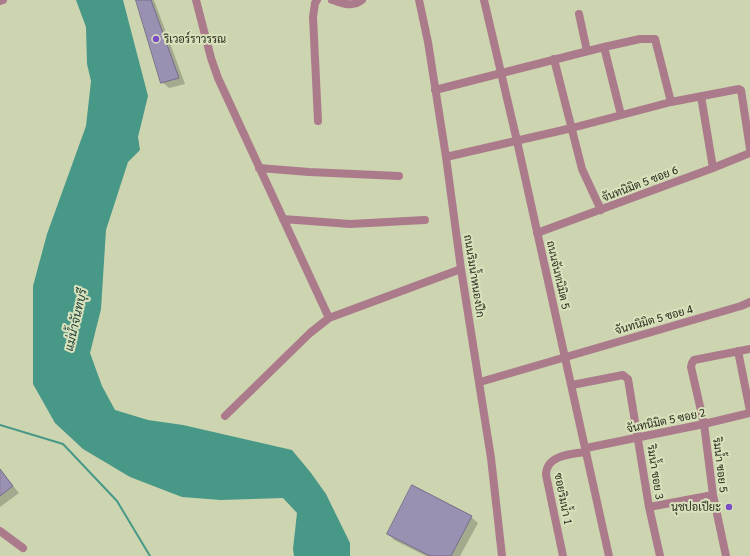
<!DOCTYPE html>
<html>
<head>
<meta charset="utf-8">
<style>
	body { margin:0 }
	canvas { display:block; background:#ccd4b0 }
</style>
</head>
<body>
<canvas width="750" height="556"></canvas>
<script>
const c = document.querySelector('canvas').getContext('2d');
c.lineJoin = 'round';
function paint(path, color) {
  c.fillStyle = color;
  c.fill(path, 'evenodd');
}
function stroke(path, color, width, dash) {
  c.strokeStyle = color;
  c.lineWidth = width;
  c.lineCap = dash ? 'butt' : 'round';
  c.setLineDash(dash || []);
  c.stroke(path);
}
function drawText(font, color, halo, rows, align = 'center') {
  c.font = font + ' Georgia,Sarabun,serif';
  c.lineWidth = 4;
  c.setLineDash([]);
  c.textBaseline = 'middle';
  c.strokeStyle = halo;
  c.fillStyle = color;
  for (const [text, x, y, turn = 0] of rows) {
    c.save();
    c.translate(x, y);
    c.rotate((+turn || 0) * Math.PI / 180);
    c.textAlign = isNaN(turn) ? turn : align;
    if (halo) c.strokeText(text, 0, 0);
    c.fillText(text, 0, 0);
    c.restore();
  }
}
const water = new Path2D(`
	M76,0h47l25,96 -10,41 2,13 -12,12 -22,68 -5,79 -11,44 12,33 13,24 33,10 35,5 109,25 19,23 15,21 24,49v13h-56l-1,-7 4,-36 -14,-15 -62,2 -39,-3 -52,-20 -47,-28 -28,-26 -22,-39v-98l14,-52 39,-108 5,-45 -4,-17 -1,-37z`);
const shadow = new Path2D(`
	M137,0h17l31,84 -16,4 -7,-6z
	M0,470l19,23 -19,14z
	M471,517l7,6 -18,33h-34l-32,-16 -6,-7z`);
const stream = new Path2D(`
	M0,425l63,19 54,57 33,55`);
const building = new Path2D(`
	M136,0h15l28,78 -18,5z
	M0,469l13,17 -13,10z
	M412,485l60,31 -21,40h-21l-43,-22z`);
const minor = new Path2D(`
	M196,0l15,58 7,20 111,240
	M317,0l-2,3 -2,14 5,104
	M332,0c11,3 20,8 30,0
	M419,0l9,42 18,115 15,112 30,189 11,98
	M484,0l33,141 92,415
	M0,1l3,-1
	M579,14l8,37
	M604,47l17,68
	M554,59l28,110 19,41
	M435,90l169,-43 36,-8h15l16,63
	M701,96l12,72
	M446,157l126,-29 99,-26 68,-13 2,1 9,59
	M259,168l50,4 90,4
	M283,219l67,5 75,-4
	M537,233l176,-65 37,-15
	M738,351l12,60
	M480,382l261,-76 9,-4
	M572,385l51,-10 5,4 21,128 11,49
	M225,416l85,-83 19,-15 132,-49
	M586,448l118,-24 46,-11
	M649,507l64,-12
	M0,531l23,17
	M563,556l-17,-81c0,-20 25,-21 40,-23
	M726,556l-13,-61 -9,-71 -13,-57 1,-4 2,-3 56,-11`);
const markers = [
	[156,39,4,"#7c4ec6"],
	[729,507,4,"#7c4ec6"]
];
const poiNames = [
	["ริเวอร์ราวรรณ",164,39],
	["นุชปอเปียะ",721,507,"right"]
];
const streetNames = [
	["จันทนิมิต 5 ซอย 6",640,184,-21],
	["ถนนจันทนิมิต 5",558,275,77],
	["ถนนริมน้ำหนองปึก",474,276,81],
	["จันทนิมิต 5 ซอย 4",654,320,-16],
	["จันทนิมิต 5 ซอย 2",666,421,-12],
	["ริมน้ำ ซอย 5",720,465,83],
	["ริมน้ำ ซอย 3",655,472,81],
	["ซอยริมน้ำ 1",563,499,79]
];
const waterNames = [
	["แม่น้ำจันทบุรี",76,320,-77]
];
paint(water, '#489887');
paint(shadow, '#0003');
stroke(stream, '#489887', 2);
paint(building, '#9a91b2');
stroke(building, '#756c8c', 1);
stroke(minor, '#ac7b8b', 8);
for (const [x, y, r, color] of markers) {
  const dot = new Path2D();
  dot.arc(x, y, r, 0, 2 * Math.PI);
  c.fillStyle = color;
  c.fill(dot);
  stroke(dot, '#d9e2bc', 1.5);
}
drawText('11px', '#292c1e', '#d9e2bc', poiNames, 'left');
drawText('11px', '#292c1e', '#d9e2bc', streetNames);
drawText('italic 12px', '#193e37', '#d9e2bc', waterNames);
</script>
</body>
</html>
